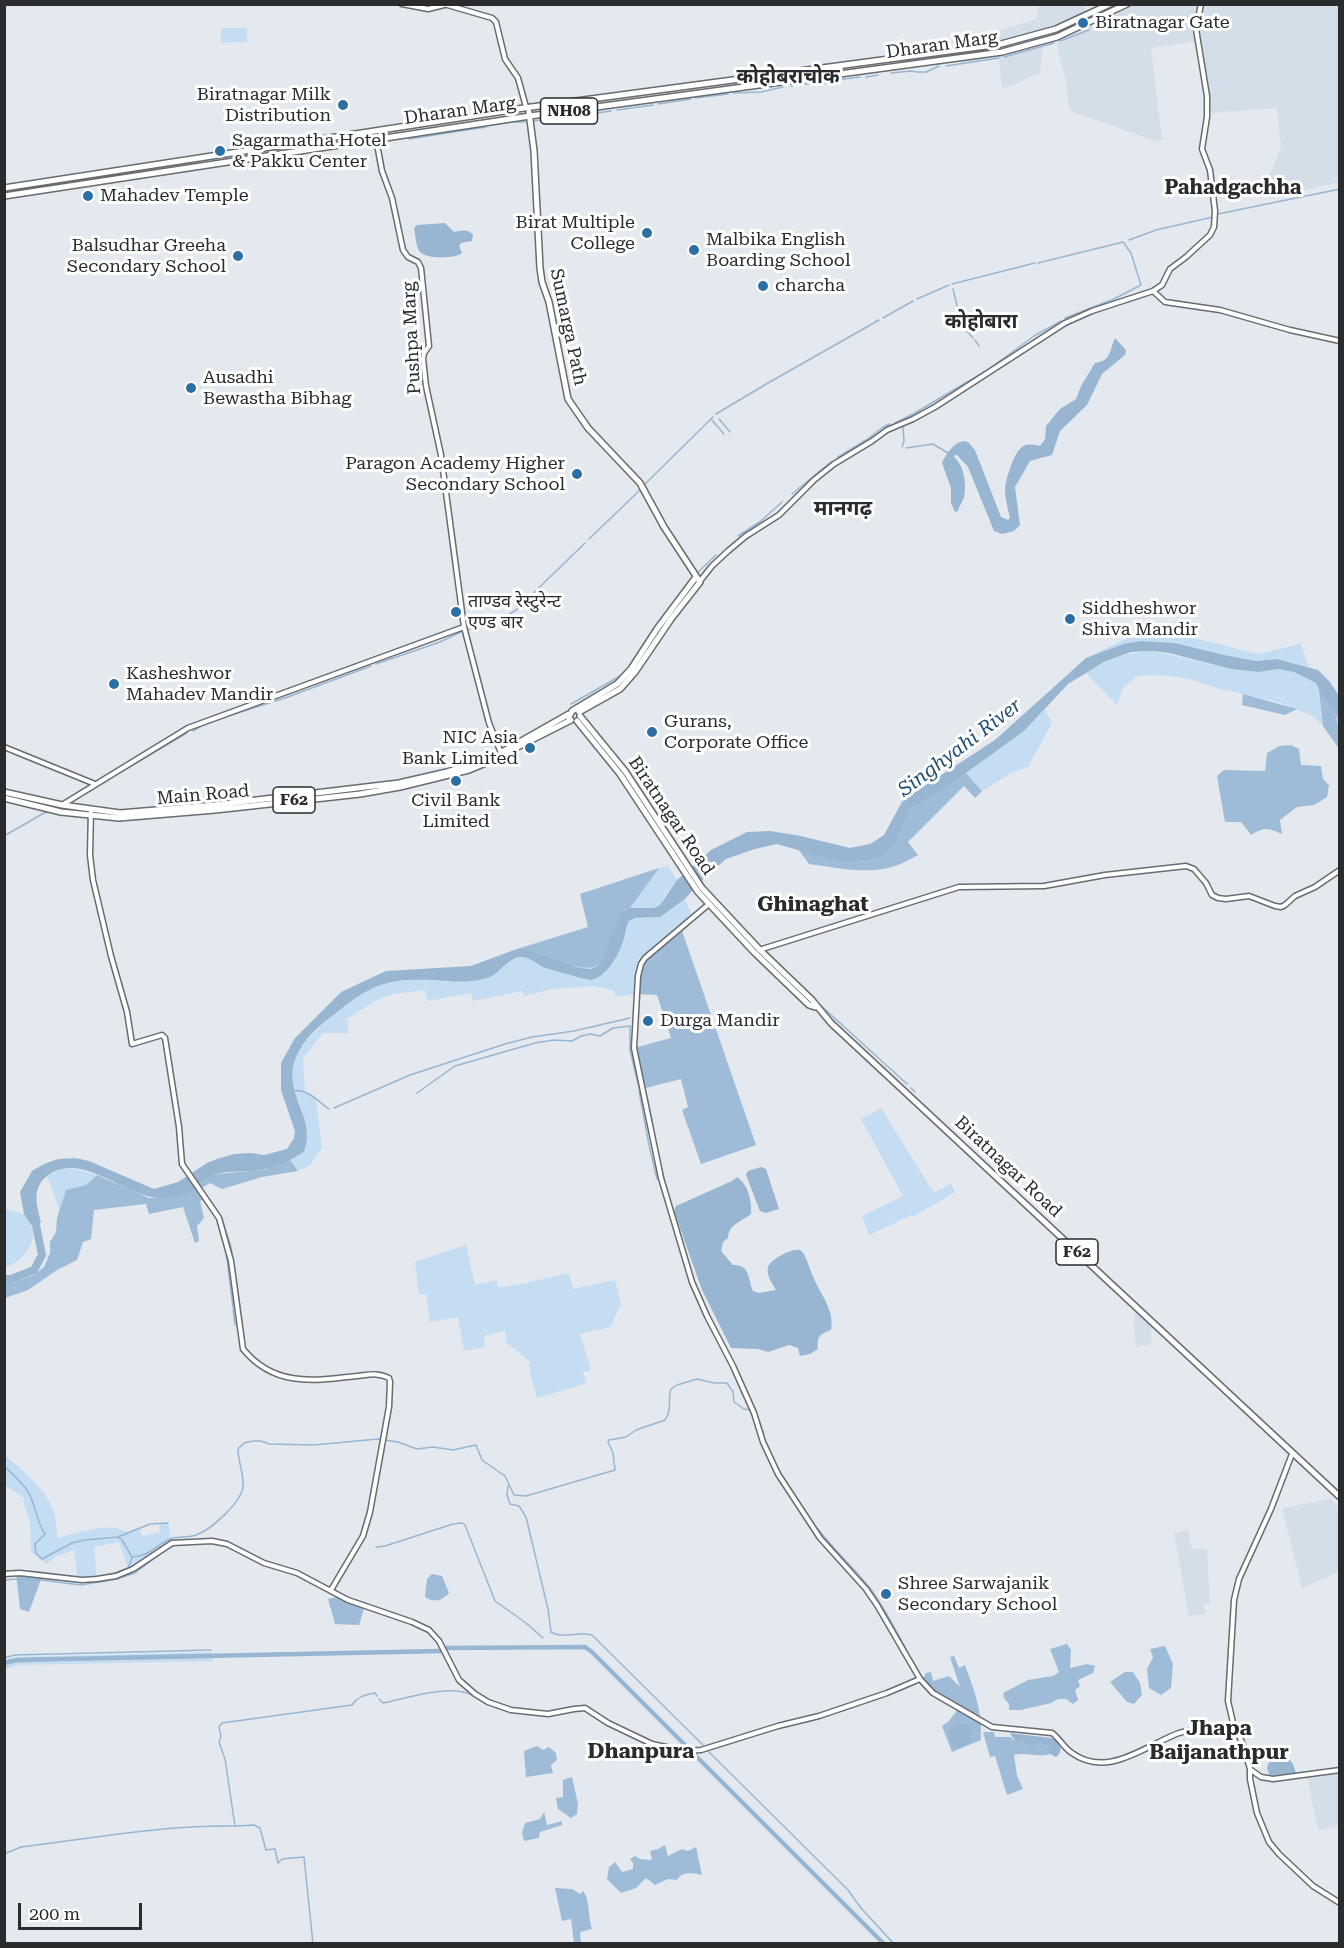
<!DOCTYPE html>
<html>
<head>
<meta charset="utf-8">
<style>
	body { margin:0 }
	#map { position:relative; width:1344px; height:1948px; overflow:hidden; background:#e3e9ee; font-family:"Roboto Serif",serif }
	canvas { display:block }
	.frame { position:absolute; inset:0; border:6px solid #292b2d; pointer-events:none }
	.scale { position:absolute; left:18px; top:1903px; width:124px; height:27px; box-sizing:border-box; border:3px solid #292b2d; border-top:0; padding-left:8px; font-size:18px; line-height:21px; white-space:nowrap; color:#292b2d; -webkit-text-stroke:4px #fff; paint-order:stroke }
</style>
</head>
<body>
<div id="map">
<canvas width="1344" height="1948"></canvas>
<div class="frame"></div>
<div class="scale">200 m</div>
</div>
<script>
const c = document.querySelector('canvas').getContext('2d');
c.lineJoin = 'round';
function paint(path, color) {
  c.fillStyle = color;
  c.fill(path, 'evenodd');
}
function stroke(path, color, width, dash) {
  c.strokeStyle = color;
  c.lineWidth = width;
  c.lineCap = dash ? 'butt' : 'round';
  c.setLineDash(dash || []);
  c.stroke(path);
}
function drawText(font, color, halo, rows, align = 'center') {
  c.font = font + ' "Roboto Serif","Noto Sans Devanagari",serif';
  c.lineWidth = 6;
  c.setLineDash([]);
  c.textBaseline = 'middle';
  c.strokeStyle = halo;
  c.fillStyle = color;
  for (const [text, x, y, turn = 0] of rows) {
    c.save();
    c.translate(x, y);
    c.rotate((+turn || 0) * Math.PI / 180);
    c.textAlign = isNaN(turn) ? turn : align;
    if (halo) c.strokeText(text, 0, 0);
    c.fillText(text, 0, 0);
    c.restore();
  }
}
const built = new Path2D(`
	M1038,5h46l1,19 42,-19h212v177l-70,17 -2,-17 14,-35 -4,-39 -66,5 -5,-42h-4l-6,-30 -45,7 11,92 -7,1 -22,-8 -60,-21 -4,-4 -3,-28 -7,-25 -2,-18 -14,4 -3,32 -32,14 -6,1 -3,-30 -41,6 -6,-23 26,-4 59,-18z
	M1135,1309l19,18 -4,4 2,13 -16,3 -2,-23z
	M1331,1499l8,9v64l-37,16 -20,-80z
	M1188,1530l4,19h15l3,54h-6l1,11 -16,2 -15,-83z
	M1339,1772v54l-21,4 -11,-52z`);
const green = new Path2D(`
	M221,28h26v14l-26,1z
	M1175,633l82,21 44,-10 8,23 -32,-8 -22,2 -31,-6 -49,-12 -34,-2 -18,3 -37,14 44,-21z
	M1153,651l78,18 28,3 19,-3 16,3 22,11 3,7 4,36 -10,-10 -32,-13 -64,-15 -27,-9 -22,-3 -24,-1 -7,1 -14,12 -6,17 -31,-32c24,-14 39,-21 67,-22z
	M1045,709l7,14 -24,44 -15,5 -31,19 -16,-18 58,-42z
	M668,866l9,14 -11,14 -6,11 -6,3h-24l29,-40z
	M685,899l8,19 -48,40 -9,36 -20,3 -2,-6 -19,-5 -42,3 -29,7 -2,-5 -49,10 -2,-8 -43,8 -3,-11 -32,4 -15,5 -31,20 2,14h-26l-20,26 2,32 11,9 6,48 -12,17 -12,6 -8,-11 14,-8c0,-11 2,-23 0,-33 -2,-18 -16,-32 -12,-52 3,-18 19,-32 32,-44 36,-33 55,-45 106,-43 17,0 32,3 50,-1 14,-3 32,-23 44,-22 7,1 14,7 20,10 7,3 15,4 22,6l57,-33 6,-19c8,-4 13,-2 20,-3 13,-1 26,-11 36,-19z
	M881,1108l49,79 5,5 16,-8 4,8 -42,25 -1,-2 -43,20 -7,-19 41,-20 -42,-77z
	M62,1168h9l26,7 -11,10 -20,5 -6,21 -13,-35z
	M5,1209l19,5c2,4 6,8 8,13 6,17 -12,37 -27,40z
	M466,1245l9,40 22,-5 1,7 19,-2 52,-12 4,16 42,-9 6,24 -11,23 -30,7 10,33v4l-7,1 4,11 -50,15 -7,-25v-11l-23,-19 -2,-13 -21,6 1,11 -21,4 -6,-34 -28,5 -4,-28 -7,1 -4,-33z
	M5,1455c18,16 38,31 48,54 3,8 3,19 5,29 19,-5 51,-17 69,-6l12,-5 3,9 18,-4 -1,-9h9l4,20 -43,28 -10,-29 -25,5 3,32 -27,-1v-1l7,-2 -3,-25 -17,6 -11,8 -15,-12 -1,-30 -6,-18v-6l-19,-13z
	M211,1652l3,9 -195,4 -14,4v-9l11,-3z`);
const forest = new Path2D(`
	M1319,690c20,20 20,33 20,59l-16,-23z
	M1243,694l54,15 -12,6 -43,-10z
	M1291,745l8,4 2,16 20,1 2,13 6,6 -2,12 -13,8 -17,2 -17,13 2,14c-13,-6 -19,-7 -31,1l-10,-13h-16l-8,-46 7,-6 41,1 2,-18 12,-7z
	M966,773l16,18 -7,7 -11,-12 -56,56 10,13c-9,5 -20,11 -30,13 -25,6 -54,-1 -79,-4l-11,-15 45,14 25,-2 15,-5 13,-13 14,-33z
	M659,868l-29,40 -9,4c-6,15 -12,40 -23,52 -11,14 -61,-15 -81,-15l71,-22 -8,-33z
	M681,928l75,217 -55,19 -19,-54 6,-3 -7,-28 -39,10 -8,-41 37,-10 -14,-43 -21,-1 5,-30z
	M290,1160l8,11 -36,6 -40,12 -12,-6 -10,6 7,9 -7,3 4,17 -7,8 2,15 -4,2 -12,-36 -34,7 -3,-10 -52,6 -3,29 -8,3 -6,18 -20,10 -29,20 -23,8 -1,-15h8l22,-8 10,-8 6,-14v-11l6,-10 1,-14 9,-28 20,-5 11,-10 52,23 35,-2 22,-18 10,-4 48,-4z
	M16,1573l27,1 -14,38 -9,-3z
	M432,1574l10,2 7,17c-8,8 -14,10 -24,4l2,-18z
	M337,1597l27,11 -5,17 -24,-1 -7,-25z
	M1067,1644l4,6 -1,18 17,-4 8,2 -2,7 -15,7 2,6 -5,4 3,10 -5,4 -7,-5h-8l-7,4 -30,7h-12v-6l-5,-6 -1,-5 25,-13 25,-4 6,-4 -9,-23z
	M1165,1646l8,18 -2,24 -10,7 -12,-7 -2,-19 6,-12 -3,-8z
	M954,1656l5,12 6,-3c6,17 13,34 15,52 2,7 0,15 1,23l-29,12 -10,-26 6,-4 11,-14 -19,-10 -17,-19 3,-6 5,-1 2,9 16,-5 11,11 -10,-30z
	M1125,1672h8l7,11 2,12 -8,9 -7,-2 -17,-20z
	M983,1732h11l1,5h16l2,3 22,4 5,-1 10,6v5c-11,4 -24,-2 -36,1l3,21 6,13 -16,6 -12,-39 -5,1z
	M537,1746l6,4 6,-3 7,6 1,7 -6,5 2,8 -27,4 -2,-26z
	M572,1777l6,27 -1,10 -6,4 -13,-9 -2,-11 7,-1v-17z
	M544,1812l3,13 15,-4v4l-22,7 -1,6 -15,3 -2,-8 3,-10 15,-4z
	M665,1845l3,11 14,-7 6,2 8,-4 6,28c-10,-2 -20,-4 -25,5l-9,-1 -13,6 -9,-7 -10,10 -15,5 -14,-14 2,-12 6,-5 7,10 11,-3v-6l-3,-4 5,-3 5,3 12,1 -2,-9 8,-2z
	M555,1888l17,1 8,5 3,-3c7,8 5,27 9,38l-12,3 1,11h-7l-3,-24 -9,2z`);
const water = new Path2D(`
	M445,223l9,9c7,-1 14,-4 19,3l-1,6 -11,2 -2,3 3,7c-7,6 -36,6 -42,-1 -5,-7 -4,-17 -6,-24l3,-3z
	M1115,338l11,12 -1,5 -23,19 -15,31 -27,26 -8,24 -22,6 -15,26 5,38 -6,6 -12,3 -8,-3 -26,-64 -11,-12h-2l-1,2c10,9 13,26 10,40 -1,4 -5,9 -6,14l-3,1 -4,-9v-15l-9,-25c3,-8 15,-26 26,-21 1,1 6,7 7,8l26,67 7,3 2,-2c-2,-9 -5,-19 -5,-28 0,-9 9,-38 17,-43 5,-4 12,-2 18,-1l5,-7 1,-13 14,-17 16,-10 5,-13 14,-23c17,-2 14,-13 20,-25z
	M1141,641l34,2 49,12 31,6 22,-2 41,11 12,12 9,14v26l-6,-14 -14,-18 -3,-7 -22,-11 -16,-3 -19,3 -28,-3 -62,-16 -16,-2 -22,1 -27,10 -36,22 -44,47 -69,50 -45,29 -14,33 -13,13 -15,5 -25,2 -66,-19 -22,5 -29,10 -25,22 -16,18 -25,18 -25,1 -6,3c-3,5 -3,11 -5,17 -3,12 -13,31 -24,38 -1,1 -8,4 -8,4 -6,0 -43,-11 -49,-13 -7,-4 -13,-9 -20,-10 -12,-1 -22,13 -31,19 -4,2 -9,3 -13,4 -18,3 -28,1 -46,0 -45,-2 -61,4 -96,32 -14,11 -30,23 -38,39 -22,40 19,63 5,101 -12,7 -24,14 -38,17 -16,4 -34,1 -50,5 -13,4 -19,14 -30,21 -6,3 -16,3 -23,3 -36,2 -81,-49 -116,-22 -16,13 -10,30 -6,46l-4,5 -6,-2 -7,-11 -4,-22 12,-21 12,-7 14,-5 17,-1 14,3 65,28 24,-7 29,-19 10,-4 17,-5 17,-1 13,2 23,-6 7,-11 1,-7 -14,-41v-27l14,-25 46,-46 45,-21 85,-5 46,-17h8l55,19 11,1 5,-2 7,-9 18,-46 9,-4h24l6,-3 17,-25 34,-30 36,-18 23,-1 31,5 49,12 20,-4 14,-9 19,-35 92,-60 91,-82 37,-14z
	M761,1167l5,2 13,40 -13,4 -6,-2 -14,-36 2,-4z
	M737,1177c11,7 15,24 14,37 -9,7 -23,11 -23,24l-5,4 -2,9 12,14c17,-1 15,14 20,26l6,2 17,-3c-4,-7 -10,-15 -8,-23 2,-7 21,-17 28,-17 5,-1 5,1 8,4 4,9 7,18 11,27 7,15 20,31 16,49 -12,4 -14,7 -13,19l-8,5 -10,2 -2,-8 -9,-3 -21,7 -10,-3 -27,-1 -29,-58 -28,-79 2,-5 56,-25z
	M966,1723l6,6 -1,11 -6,6 -10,2 -4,-5 -2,-12 8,-6z
	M1010,1733l41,5 5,2 5,9 -2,5 -3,3 -6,-3v-5l-10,-6 -9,3 -10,-5 -5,2z
	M1286,1755l7,9 3,9 -26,3 -3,-8 3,-9z`);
const stream = new Path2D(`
	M1060,41l29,-11
	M1004,57l50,-14
	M946,66l53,-8
	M891,73l20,-2 6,1h9l13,-6
	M866,77l12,-2
	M791,86l23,-3 9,1 13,-4 24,-3
	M733,93l28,-1 22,-5
	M695,98l33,-4
	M658,104l33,-5
	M617,110l36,-5
	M534,121l77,-10
	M514,122h11
	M409,139l77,-12
	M1218,214l122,-25
	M1129,240l27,-10 57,-13
	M1038,263l85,-21 8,11 10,32 -27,14 -49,19
	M952,284l83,-21
	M953,289l9,37 11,12
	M917,299l32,-14
	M883,318l30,-17
	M975,340l4,6
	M989,369l45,-33 27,-15
	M716,414l52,-31 111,-63
	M711,419l13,15
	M719,419l11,13
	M895,423l18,-9 71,-42
	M902,447l2,-6 -1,-14
	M906,448l27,-4 15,9
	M838,457l28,-17 17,-13 7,-3
	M643,486l70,-69
	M792,494l39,-32
	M738,536l23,-15 21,-19
	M589,539l51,-49
	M697,573l19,-18
	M467,630l36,-12 13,-8 69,-67
	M376,664l64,-22 21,-10
	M631,664l14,-21
	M571,704l51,-29
	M193,731l13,-8 79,-25 86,-32
	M85,793l102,-60
	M4,836l40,-23 8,-1
	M700,881l5,6
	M817,1002l90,82
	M641,1071l11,49 2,16
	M911,1088l4,4
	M294,1091c13,-3 25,11 35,18
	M639,1091l10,54 8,34
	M417,1093l38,-27 80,-23 19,-3 18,1 9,-5 9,-2 10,2 13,-8 17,-2v24l9,38
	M334,1108l76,-33 95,-31 27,-7 42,-6 56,-13
	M659,1159l5,19
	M198,1184l7,9
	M210,1200l12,19 9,28 11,76
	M226,1251l7,56
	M233,1309l2,16
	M755,1412l7,16
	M763,1431v5
	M4,1466c8,8 19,17 24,26 8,13 8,29 17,42l-10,10 1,9 6,6 30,-16 13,-3 33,-3 4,3 10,17c18,0 25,-14 41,-19 8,-2 16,0 23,-3 15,-5 46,-33 47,-49 1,-13 -5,-24 -5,-37l6,-6 9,-2h8l8,3 45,1 64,-6 20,3 19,7 16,-2 20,3 23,-5 6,15 23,16 9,19 12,1 89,-26 -2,-17 -5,-11 1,-2 17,-3 10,-7 29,-10c8,-12 2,-20 6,-31l6,-4 20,-6 17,4h13l6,9 1,10 10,7 6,1
	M777,1468l13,22
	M508,1486l-1,9 3,9 9,2 7,11 22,92 3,23c11,7 28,-1 41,3l111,110
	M818,1529c16,21 36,39 52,59 19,26 33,57 49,85
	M118,1537l32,-13 18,-1
	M376,1547l9,-1 68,-22 9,-1 3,2 30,76 31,22 17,15
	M4,1572c24,-3 47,2 70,5
	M88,1578l27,-5 13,-5 4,-10
	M4,1580l13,-1 24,1 40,5 36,-6 18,-6 30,-23 10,-5
	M4,1658l11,-3 196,-5
	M929,1686l6,5
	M379,1699l4,4c25,-5 67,-20 91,-7
	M709,1752l139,138 13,18 33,36
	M236,1826l18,-1 6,3 6,22 9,-1 3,14 4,-4 22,-2 9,87
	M4,1854l17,-7c71,-9 142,-22 214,-21l-10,-67 -6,-17 2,-6 -2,-9 3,-4 130,-18c5,-8 14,-11 23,-12l2,3`);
const canal = new Path2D(`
	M443,1648l142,-1 7,5 96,96
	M63,1659l378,-8
	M4,1663l13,-3 43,-1
	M693,1753l191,191`);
const river = new Path2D(`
	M4,1279h7l23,-9 8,-15 -7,-35`);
const minor = new Path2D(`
	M402,4l26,5 16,-4
	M444,4l48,14 4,4 9,37 13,19 8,29
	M376,139l6,32 10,27 11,52 5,7 10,5 3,6 8,78 -5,7 -1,6 3,27 15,69 23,172 25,96 12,30
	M1153,291l12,11 55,8 70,20 50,11
	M700,581l12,-15 16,-15 18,-15 33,-21 35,-35 20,-16 38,-23 15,-11 26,-11 22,-12 130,-84 27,-12 61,-20 9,-6 8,-16 16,-12 24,-22 4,-8 1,-16 -5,-41 -8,-21 5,-32v-21l-11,-67 5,-25
	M4,747l91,37
	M62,805l126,-77 276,-101
	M91,809l-1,46 3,25 18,76 16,56 5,32 30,-9 3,3 14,89 3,37 37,54 12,43 12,88c31,38 70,32 114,27 11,-1 21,-4 32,2l1,4 -1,25 -19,105 -7,24 -32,54
	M709,904l-64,54 -4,6 -3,12 -4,72 27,130 31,104 15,34 26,50 21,47 9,29 15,32 42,64 46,51 11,16 43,74 13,14 59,34 60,6c8,6 12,15 20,20 36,26 74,-8 107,-20 18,-6 37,0 55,-6
	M759,950l200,-63 85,-1 61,-11 81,-9 8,3 12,14 6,12 6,3 8,1 23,-3 26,10 6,1 4,-2 10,-9 20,-9 25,-17
	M1292,1454l-21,55 -32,70 -5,21 -6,101 6,26 8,15 8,27v10l7,34 12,29 10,12 34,32 27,17
	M4,1574l16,-1 62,7 15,-1 19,-3 17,-7 39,-26 40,-2 15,3 37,19 33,10 51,27 64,22 17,8 10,11 20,39 16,14 13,8 23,8 37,4 26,-5 11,-1 23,15 44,21 32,7 17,-1 77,-24 41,-10 68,-23 33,-14
	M1251,1770l10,7 12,2 67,-9`);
const major = new Path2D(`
	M529,112l5,39 6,117 2,14 7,20 19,97 20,29 52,55 24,44 36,55 -29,37 -36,53 -15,17 -41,23
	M4,188l520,-80 477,-64 55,-15 54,-25
	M4,196l526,-80 472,-64 55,-15 70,-33
	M580,716l45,55 77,117 58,62 52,50 19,23 509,474
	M569,717l3,-6 45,-27 14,-15 26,-40 39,-52
	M577,721l43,53 78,118 56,60 55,53 6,2
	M502,752l67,-38
	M4,792l58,13 58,8 95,-8 184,-22 48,-11 32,-10
	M4,798l57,14 58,6 96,-8 145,-16 40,-7 69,-17 19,-8 83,-42`);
const markers = [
	[1083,23,6,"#2c6fa5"],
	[343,105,6,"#2c6fa5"],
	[220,151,6,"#2c6fa5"],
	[88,196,6,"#2c6fa5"],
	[647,233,6,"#2c6fa5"],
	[694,250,6,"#2c6fa5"],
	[238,256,6,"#2c6fa5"],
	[763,286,6,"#2c6fa5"],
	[191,388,6,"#2c6fa5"],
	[577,474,6,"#2c6fa5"],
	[456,612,6,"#2c6fa5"],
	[1070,619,6,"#2c6fa5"],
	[114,684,6,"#2c6fa5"],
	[652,732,6,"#2c6fa5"],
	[530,748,6,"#2c6fa5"],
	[456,781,6,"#2c6fa5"],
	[648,1021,6,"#2c6fa5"],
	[886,1594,6,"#2c6fa5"]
];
const shields = [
	[569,111,57],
	[294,800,42],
	[1077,1252,42]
];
const shieldNames = [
	["NH08",569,111],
	["F62",294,800],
	["F62",1077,1252]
];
const poiNames = [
	["Biratnagar Gate",1095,23],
	["Biratnagar Milk",331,95,"right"],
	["Distribution",331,116,"right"],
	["Sagarmatha Hotel",232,141],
	["& Pakku Center",232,162],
	["Mahadev Temple",100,196],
	["Birat Multiple",635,223,"right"],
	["College",635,244,"right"],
	["Malbika English",706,240],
	["Boarding School",706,261],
	["Balsudhar Greeha",226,246,"right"],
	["Secondary School",226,267,"right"],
	["charcha",775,286],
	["Ausadhi",203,378],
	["Bewastha Bibhag",203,399],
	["Paragon Academy Higher",565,464,"right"],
	["Secondary School",565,485,"right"],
	["ताण्डव रेस्टुरेन्ट",468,602],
	["एण्ड बार",468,623],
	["Siddheshwor",1082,609],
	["Shiva Mandir",1082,630],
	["Kasheshwor",126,674],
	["Mahadev Mandir",126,695],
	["Gurans,",664,722],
	["Corporate Office",664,743],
	["NIC Asia",518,738,"right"],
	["Bank Limited",518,759,"right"],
	["Civil Bank",456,801,"center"],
	["Limited",456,822,"center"],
	["Durga Mandir",660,1021],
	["Shree Sarwajanik",898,1584],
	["Secondary School",898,1605]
];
const streetNames = [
	["Dharan Marg",942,45,-8],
	["Dharan Marg",460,111,-8],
	["Sumarga Path",568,327,78],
	["Pushpa Marg",412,338,-93],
	["Main Road",203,795,-5],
	["Biratnagar Road",671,816,56],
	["Biratnagar Road",1008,1167,43]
];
const neighbourhoodNames = [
	["कोहोबराचोक",788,77],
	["Pahadgachha",1233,188],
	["कोहोबारा",981,322]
];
const waterNames = [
	["Singhyahi River",960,748,-37]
];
const quarterNames = [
	["मानगढ़",843,509],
	["Ghinaghat",813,905],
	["Jhapa",1219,1729],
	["Baijanathpur",1219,1753],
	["Dhanpura",641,1752]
];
paint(built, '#d3dee9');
paint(green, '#c5ddf3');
paint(forest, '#9ebcd7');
paint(water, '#98b6d2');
stroke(stream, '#98b6d2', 1.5);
stroke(canal, '#98b6d2', 4.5);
stroke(river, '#98b6d2', 8);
stroke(minor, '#686c71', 7);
stroke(major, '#686c71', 8);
stroke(minor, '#fff', 4);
stroke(major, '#fff', 5);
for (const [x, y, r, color] of markers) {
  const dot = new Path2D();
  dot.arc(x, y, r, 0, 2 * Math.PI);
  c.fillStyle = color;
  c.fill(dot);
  stroke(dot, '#fff', 2);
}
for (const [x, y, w] of shields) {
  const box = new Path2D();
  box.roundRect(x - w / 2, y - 13, w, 26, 4.5);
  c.fillStyle = '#fff';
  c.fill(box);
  stroke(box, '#292b2d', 1.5);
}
drawText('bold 16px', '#292b2d', null, shieldNames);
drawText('18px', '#292b2d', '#fff', poiNames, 'left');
drawText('18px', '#292b2d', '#fff', streetNames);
drawText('bold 20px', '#292b2d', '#fff', neighbourhoodNames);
drawText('italic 20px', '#1f4d73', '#fff', waterNames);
drawText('bold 21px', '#292b2d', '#fff', quarterNames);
</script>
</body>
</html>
